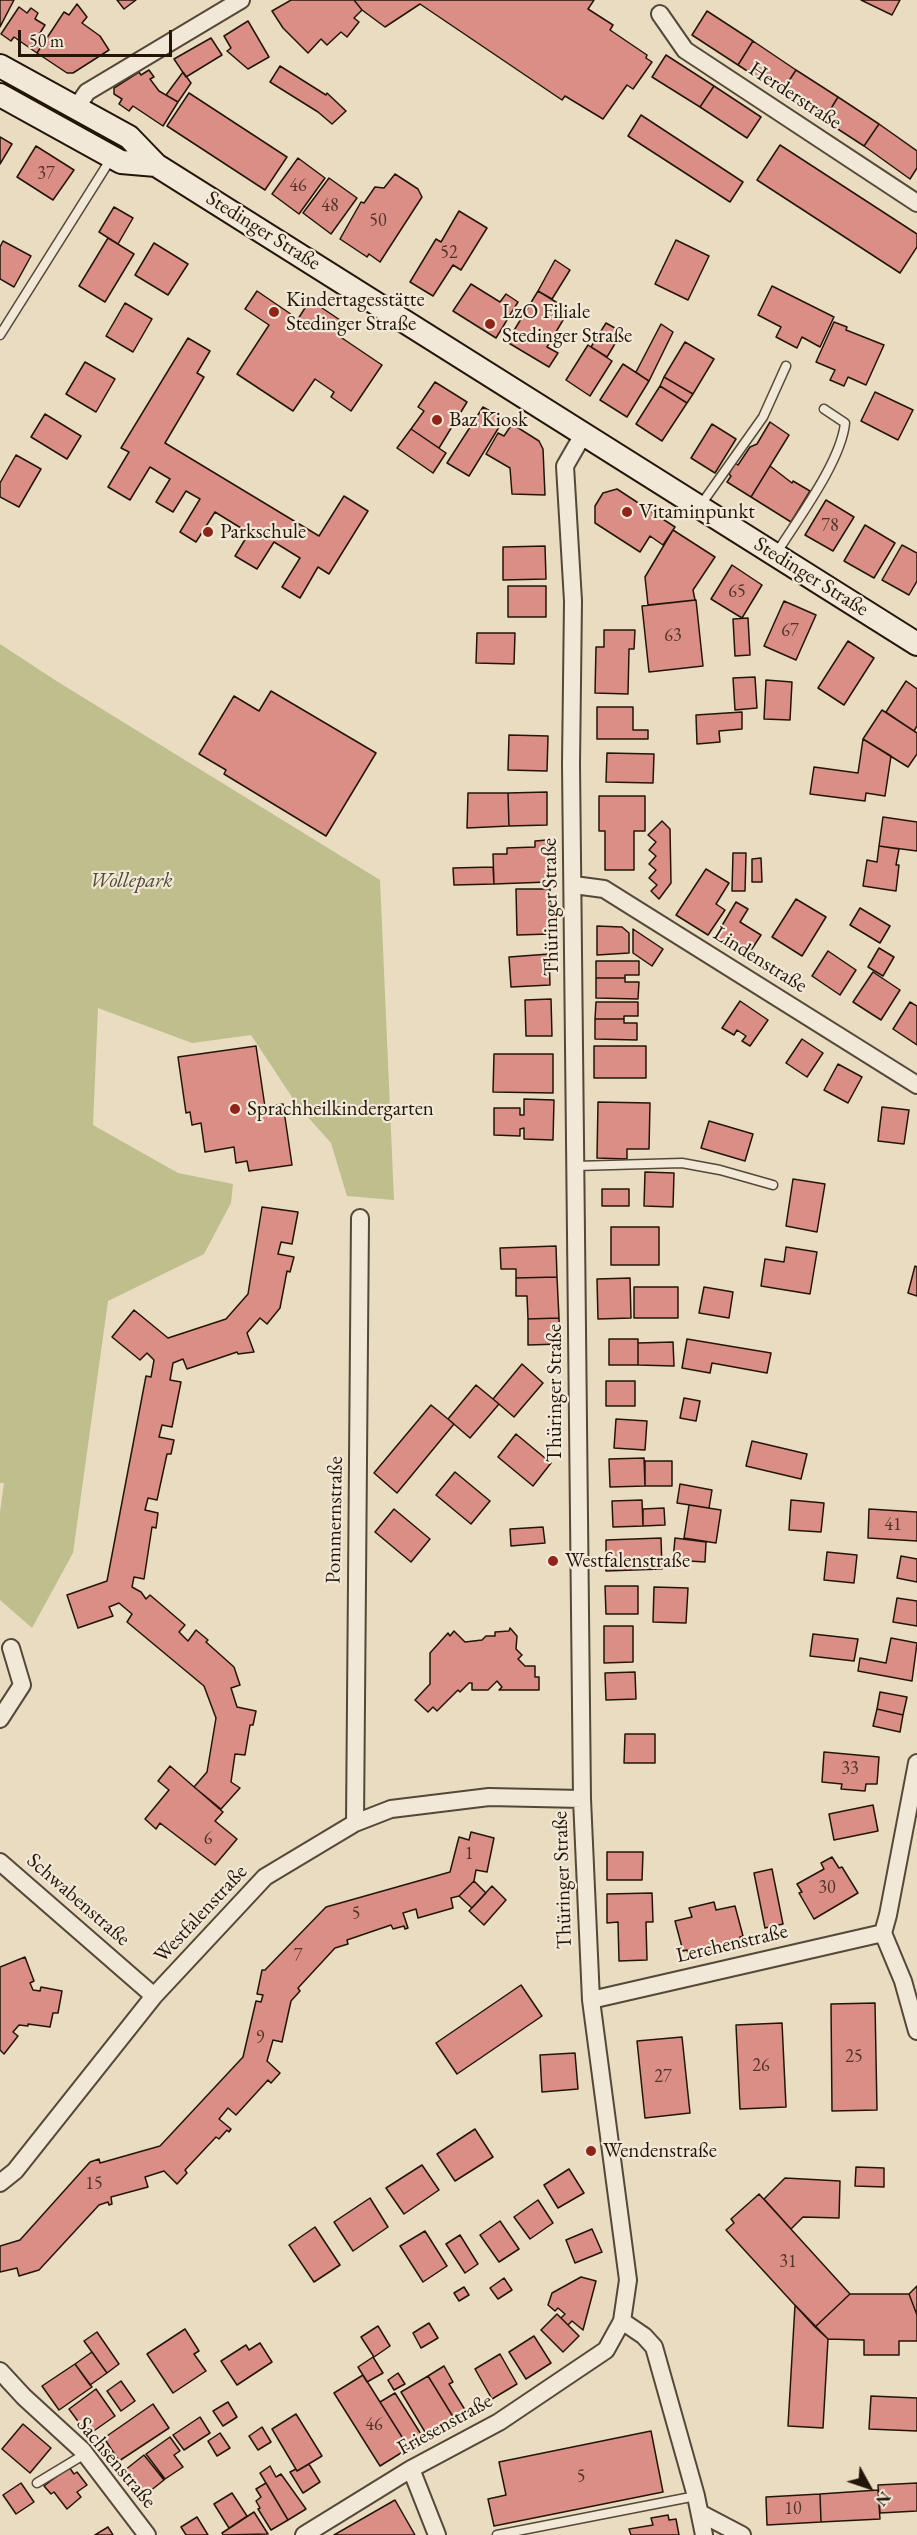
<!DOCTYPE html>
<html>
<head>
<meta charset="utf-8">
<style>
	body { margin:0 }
	#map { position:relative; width:917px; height:2535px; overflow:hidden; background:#e9dcc1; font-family:"EB Garamond",serif }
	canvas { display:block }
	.north { position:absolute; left:839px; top:2457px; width:60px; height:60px; -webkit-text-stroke:4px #f1e8d7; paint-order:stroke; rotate:130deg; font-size:16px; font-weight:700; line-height:24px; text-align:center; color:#231609 }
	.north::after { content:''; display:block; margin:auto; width:21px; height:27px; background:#231609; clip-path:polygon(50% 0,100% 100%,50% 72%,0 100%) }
	.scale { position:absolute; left:18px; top:30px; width:154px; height:27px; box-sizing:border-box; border:3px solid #231609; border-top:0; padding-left:8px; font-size:18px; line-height:21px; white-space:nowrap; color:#231609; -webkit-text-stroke:4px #f1e8d7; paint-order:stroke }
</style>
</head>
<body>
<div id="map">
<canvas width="917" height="2535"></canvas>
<div class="north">N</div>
<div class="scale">50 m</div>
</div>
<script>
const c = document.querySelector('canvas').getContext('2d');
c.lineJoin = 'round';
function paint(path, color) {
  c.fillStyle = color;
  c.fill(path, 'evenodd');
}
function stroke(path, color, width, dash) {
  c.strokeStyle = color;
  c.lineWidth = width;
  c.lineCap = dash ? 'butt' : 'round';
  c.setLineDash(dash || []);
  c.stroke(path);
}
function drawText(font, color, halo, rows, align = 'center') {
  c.font = font + ' "EB Garamond",serif';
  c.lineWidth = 4.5;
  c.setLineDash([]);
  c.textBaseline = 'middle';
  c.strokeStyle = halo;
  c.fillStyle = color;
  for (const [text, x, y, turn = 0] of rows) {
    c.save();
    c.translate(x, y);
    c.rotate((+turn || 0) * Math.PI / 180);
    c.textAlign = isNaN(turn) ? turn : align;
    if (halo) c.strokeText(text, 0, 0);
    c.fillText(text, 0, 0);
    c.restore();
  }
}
const green = new Path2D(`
	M0,644l58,38 322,198 14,320 -47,-4 -16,-53 -33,-37 -47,-71 -59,8 -94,-35 -5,117 85,48 55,11 -2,19 -27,51 -96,47 -35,252 -41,75 -32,-28v-88l4,-29h-4z`);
const building = new Path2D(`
	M0,0h14l-14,27z
	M117,0h19l-12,9z
	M291,0h63l8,10 -8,8 5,4 -12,15 -6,-5 -14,13 -6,-6 -13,14 -25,-25 -11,-17z
	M354,0h240l-6,9 25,16 -3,5 37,25 -1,3 6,4 -19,27 -6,-4 -24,34 -38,-23 -3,4 -142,-96 -35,23 -23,-17z
	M861,0h39l-8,15z
	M77,4l10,13 -5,6 18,13 9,14 -36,23h-6l-30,-20 27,-41 5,3z
	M19,7l8,6 4,-5 7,5 -3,6 10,6 -5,8 7,4 -10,16 -23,-16 -3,4 -10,-7z
	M707,11l46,30 -15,24 -46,-30z
	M248,21l21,36 -21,12 -21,-18 4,-3 -7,-12z
	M211,38l11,17 -36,22 -12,-18z
	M753,41l43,29 -15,23 -43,-28z
	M666,55l48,31 -14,21 -48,-30z
	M280,66l46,29 1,-2 19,18 -14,13 -14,-12 -48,-30z
	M149,70l5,7 -4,2 9,12 19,11 -15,24 -30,-20 -4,5 -10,-7 3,-5 -8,-5v-6l25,-16 2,3z
	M796,70l42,27 -14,23 -43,-27z
	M183,72l8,11 -13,19 -12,-7z
	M714,86l47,31 -14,21 -47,-31z
	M189,93l98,64 -22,33 -98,-64z
	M838,97l41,27 -15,22 -40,-26z
	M641,115l102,67 -13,20 -102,-66z
	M879,124l38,27v17l-7,11 -46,-33z
	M0,137l12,7 -12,20z
	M780,145l137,89v13l-17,26 -143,-93z
	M36,146l38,24 -21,30 -36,-23z
	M298,158l27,20 -26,36 -27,-20z
	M395,174l23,15 4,8 -42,65 -11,-8 -2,3 -27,-18 21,-37 3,1 11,-16 9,1z
	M329,178l28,20 -26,36 -28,-21z
	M114,207l19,11 -15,26 -19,-12z
	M459,211l28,17 -26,42 -8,-5 -20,31 -23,-14 26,-43 5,3z
	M108,238l26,16 -29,48 -26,-16z
	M676,240l33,16 -21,44 -33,-16z
	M3,241l28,15 -17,31 -14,-8v-32z
	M154,243l34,21 -20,31 -33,-20z
	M555,260l15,10 -18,29 -14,-8z
	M471,284l29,18 6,-8 12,8 -22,36 -43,-27z
	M772,286l62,31 -14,30 -18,-10 -5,11 -21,-11 5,-10 -23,-12z
	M257,291l41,28 12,-19 33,22 -7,12 46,31 -31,46 -20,-14 3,-5 -19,-13 -22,32 -56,-37 32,-49 -24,-16z
	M538,291l31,19 -22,37 11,6 -9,14 -42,-25z
	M125,303l27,16 -19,33 -27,-16z
	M834,322l13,5 -1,3 38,15 -18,40 -18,-8 -4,9 -14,-6 5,-10 -19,-8z
	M606,323l16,9 -15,25 -16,-10z
	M661,324l12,8 -24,49 -13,-9z
	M188,338l22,13 -13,22 7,4 -39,66 154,93 25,-40 24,15 -39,63 -11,-7 -18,31 -18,-11 18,-29 -26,-16 -17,27 -22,-13 14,-23 -34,-21 -19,30 -16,-10 20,-33 -14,-8 -13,21 -17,-10 14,-23 -20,-12 -20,33 -22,-13 21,-35 -8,-4z
	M685,342l29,17 -21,35 -29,-17z
	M588,345l24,16 -22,35 -24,-16z
	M85,362l30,17 -19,33 -30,-18z
	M623,364l26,17 -22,36 -27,-17z
	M664,377l29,17 -6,9 -27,-17z
	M435,382l32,20 -28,46 -28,-19 13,-18 -6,-4z
	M660,386l27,17 -25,38 -26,-17z
	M875,392l38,18 -15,30 -37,-19z
	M483,407l21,12 -35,57 -22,-13z
	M45,414l36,22 -14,23 -36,-22z
	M770,422l19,13 -38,62 -24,-15 4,-6 -2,-2 6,-11 3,2 12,-18 7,-3z
	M512,424l27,17 4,8 2,46 -33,-1 -2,-26 -24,-14 12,-21 6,3z
	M712,424l24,15 -21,34 -24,-15z
	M411,429l35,24 -13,20 -36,-25z
	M16,455l25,14 -22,38 -19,-10v-14z
	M770,466l22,17 1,-2 17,10 -19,31 -40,-25z
	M617,489l58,38 -12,18 -13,-9 -10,16 -45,-29v-17l8,-13z
	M826,500l28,17 -21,34 -28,-16z
	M865,525l30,18 -21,35 -30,-17z
	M673,530l42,27 -22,33 2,10 -47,5 -3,-28z
	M902,545l15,8v28l-8,14 -27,-15z
	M545,546l1,33 -43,1v-33z
	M732,565l30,20 -20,33 -31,-19z
	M508,586h38v31h-38z
	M696,600l7,66 -54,6 -7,-66z
	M784,601l32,14 -20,45 -32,-14z
	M748,618l2,37 -15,1 -2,-37z
	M604,630h31l-1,19h-5l-1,45 -33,-1 1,-46h8z
	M477,633h38l-1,31 -38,-1z
	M848,641l26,17 -30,47 -26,-17z
	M755,677l2,31 -22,2 -2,-32z
	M766,680l26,2 -2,38 -26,-1z
	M906,681l11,8v37l-3,5 -28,-19z
	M271,691l105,62 -50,83 -102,-62 2,-4 -27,-16 35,-58 25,15z
	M597,707h36v23h15v9h-51z
	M882,710l35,23v21l-9,13 -45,-28z
	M742,712v17l-23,2 1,11 -23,2 -1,-29z
	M509,735l39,1 -1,35 -39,-1z
	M863,739l28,17 -6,40 -19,-3 -1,8 -55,-7 4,-27 44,6z
	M607,753l47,1 -1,29 -47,-1z
	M547,792v33l-38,1 -1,-33z
	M468,793h40l1,33 -42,2z
	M599,796h46v35h-11v39h-29v-39h-6z
	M883,817l34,5v29l-38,-5z
	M662,821l8,8 1,54 -12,16 -8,-8 6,-6 -8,-7 7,-8 -7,-6 7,-8 -7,-6 7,-8 -8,-7z
	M547,840l1,42 -54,2 -1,-30h14v-6l28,-1v-6z
	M879,846l20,3 -3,16h3l-3,26 -33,-5 4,-26 10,2z
	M733,853h13l-1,38h-13z
	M761,858l1,24h-10v-23z
	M493,867l1,17 -40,1 -1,-17z
	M706,869l23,14 -13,21 9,6 -17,25 -32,-20z
	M516,889h34v45l-33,1z
	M796,899l30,18 -24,39 -30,-19z
	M736,902l12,7 -8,13 21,13 -15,23 -32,-19z
	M860,908l30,18 -10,17 -30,-18z
	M597,926l25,1 7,6v20l-32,2z
	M633,929l30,20 -11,17 -19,-13z
	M879,948l15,9 -11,19 -15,-9z
	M828,951l28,19 -16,25 -28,-19z
	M549,954l1,31 -39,2 -2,-30z
	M596,961h43v14h-14v3h-29z
	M873,972l27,18 -19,30 -28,-18z
	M596,978h29v4h14l-1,17 -42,-1z
	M551,999l1,37h-26l-1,-36z
	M740,1001l28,19 -18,26 -8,-5 4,-5 -9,-6 -3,5 -12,-7z
	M596,1002h42v14h-14v3h-29z
	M910,1002l7,4v39l-24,-16z
	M595,1019h29v4h13v17l-42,-1z
	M802,1039l21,14 -16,24 -21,-14z
	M256,1046l9,61 18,-3 9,61 -43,6 -2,-10 -11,2 -2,-16 -29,5 -4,-29 -9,2 -2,-13 -4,1 -8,-56z
	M594,1046h52v32h-52z
	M494,1054h59v39l-60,-1z
	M838,1064l24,13 -14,26 -24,-13z
	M524,1099l30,1 -1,40 -29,-1v-11l-4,1v7l-26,-1v-27h26v7h4z
	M598,1102l52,1 -1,46h-22v10l-30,-1z
	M882,1107l27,3 -5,34 -26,-3z
	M709,1121l44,13 -8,27 -44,-13z
	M645,1172l29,1 -1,34 -29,-1z
	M793,1179l32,5 -8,48 -31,-6z
	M602,1189h27v17h-27z
	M262,1207l36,5 -6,32 -11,-2 -3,12 16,3 -4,15 -3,-1 -7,37 -13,16 -7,-6 -13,15 7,19 -16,2 -1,-2 -50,17 -4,-10 -10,4 -3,17 11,2 -9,45 -10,-2 -3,12 15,3 -3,14h-4l-10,46 -9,-2 -3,12 13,3 -2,15 -4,-1 -8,52 -10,-2 -2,10 9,5 5,7 4,-4 35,30 -6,7 9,9 8,-11 12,10 -2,2 28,25 6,18 -9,3 6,19 19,4 -3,14h-3l-5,30 -10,-1 -4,28 9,6 -19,21 -27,-22 13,-15 9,-54 -12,-32 -77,-64 5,-8 -13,-11 -10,4 4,9 -35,12 -11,-33 40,-14 39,-205 5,1 3,-17 -7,-7 -7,7 -28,-23 22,-27 34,28 58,-19 22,-25z
	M611,1227h48v38h-48z
	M556,1246l1,31 -41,1v-9h-15l-1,-21z
	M786,1247l31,5 -7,42 -49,-8 4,-27 19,3z
	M915,1266l2,1v29l-9,-3z
	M557,1277l2,41 -31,1 -1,-23h-11v-18z
	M630,1278l1,40 -33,1 -1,-40z
	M634,1287h44v31h-44z
	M704,1287l29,5 -4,26 -30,-5z
	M559,1318l1,26 -32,1v-26z
	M609,1339h29v26h-29z
	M687,1339l84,14 -4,20 -55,-10 -2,10 -28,-5z
	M673,1342l1,24 -36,-1v-22z
	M522,1364l21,19 -29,34 -21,-18z
	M606,1381h29v25h-29z
	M476,1385l23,19 -29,34 -22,-19z
	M684,1398l16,3 -4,20 -16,-3z
	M431,1405l23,19 -57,69 -23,-20z
	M616,1419l31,2 -2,29 -31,-2z
	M516,1434l35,29 -18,23 -35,-29z
	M752,1441l55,13 -6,25 -55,-13z
	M644,1458l1,28 -35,1 -1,-28z
	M645,1461h27v25h-27z
	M455,1472l35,29 -19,23 -35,-29z
	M680,1484l32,6 -3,18 -32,-5z
	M642,1500l1,26 -30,1 -1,-26z
	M791,1500l33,3 -3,29 -32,-2z
	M689,1505l32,5 -5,33 -32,-5z
	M664,1508l1,17 -22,1v-17z
	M394,1509l36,30 -19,23 -36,-30z
	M869,1509l48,3v29l-49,-3z
	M543,1527l2,16 -34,3 -1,-17z
	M661,1538l1,31 -56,2v-31z
	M675,1538l31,4 -1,20 -32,-2z
	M827,1552l30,3 -3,28 -30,-3z
	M901,1556l16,3v23l-20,-4z
	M605,1586h33v28h-32z
	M654,1587l34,1 -2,35 -33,-1z
	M897,1598l20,3v25l-24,-4z
	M604,1626h29v36l-29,1z
	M510,1628l7,8 -1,13 6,6 -4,4 7,7h10v11h4v13h-40l3,-3 -5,-6 -9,9h-16v-7h-3l-9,9 -2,-2 -21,21 -4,-4 -5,5 -13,-12 15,-16v-31l18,-20 2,3 4,-5 11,11 17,-2 4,-4h9v-4l14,-1z
	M813,1634l45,5 -4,22 -44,-5z
	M891,1638l26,5 -5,38 -54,-10 2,-13 26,5z
	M635,1672l1,27 -30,1 -1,-27z
	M880,1692l27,5 -4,18 -26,-6z
	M877,1709l26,6 -3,17 -27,-6z
	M625,1734h30v29h-31z
	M824,1752l55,5 -2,27h-11l-1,7 -24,-2 1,-5 -20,-2z
	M170,1766l53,46 -8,9 22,18 -22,26 -55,-42 -4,6 -11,-10 24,-29 -11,-9z
	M873,1805l5,26 -44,9 -5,-26z
	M471,1832l23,6 -7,34 -11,-2 -2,11 -15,15 -8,2 2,10 -35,10 -2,-9 -13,4 5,15 -3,1 -1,-3 -11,3 -2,-4 -44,15 1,4 -13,4 -37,40 2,3 -9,10 -9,41 -9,-2 -6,21 13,12 -9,10 -3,-3 -32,35 -8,-7 -9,11 12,10 -2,3 -2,-2 -8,9 -3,-2 -31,33 2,3 -10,11 -13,-13 -19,6 3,10 -37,10 1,7 -3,1 -1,-3 -9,3 -60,65 -20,6 -2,-8 -17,4v-26l20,-6 70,-78 9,-3 1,4 60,-17 83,-89 13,-56 5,1 2,-7 -6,-1 5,-24h3l61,-63 124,-35 9,-35 10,3z
	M607,1852h36l-1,28h-35z
	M832,1857l7,11 3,-1 16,26 -44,26 -15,-26 3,-1 -5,-8 27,-15 -3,-6z
	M772,1869l11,55 -18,4 -11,-55z
	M474,1881l12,12 -14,15 -13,-12z
	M492,1886l14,14 -22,25 -15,-14z
	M652,1893l1,29h-7l1,38 -28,1 -1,-39 -11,1v-29z
	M714,1902l2,8 19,-4 8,30 -3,1 2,7 -24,6 -2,-6 -5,1 1,6 -23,6 -2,-7 -4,1 -8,-30 17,-4 -3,-9z
	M25,1957l9,24 -4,2 3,7 7,1 1,-4 21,4 -4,22h-5l-3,14 -22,-3v2l-9,-1 -6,7 5,4 -14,18 -4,-4v-83z
	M521,1985l21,31 -85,58 -21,-31z
	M875,2003l2,107 -45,1 -1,-107z
	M782,2023l4,84 -46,2 -4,-84z
	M682,2037l8,76 -45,5 -8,-77z
	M575,2053l3,36 -36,3 -2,-37z
	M475,2129l18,28 -38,24 -18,-27z
	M422,2165l17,25 -35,24 -18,-26z
	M856,2167l28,1v19l-29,-1z
	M569,2169l15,24 -26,15 -14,-23z
	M785,2178l55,3 -1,37 -36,-1 -12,12 -27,-30z
	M759,2194l91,100 -35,33 -89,-97 8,-7 -3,-4z
	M370,2198l18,29 -35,24 -19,-29z
	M538,2200l15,23 -23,16 -16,-22z
	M500,2221l19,28 -20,13 -19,-27z
	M315,2227l25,38 -26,17 -25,-37z
	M592,2229l10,23 -27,11 -9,-23z
	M425,2231l22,35 -24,16 -23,-36z
	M460,2235l18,29 -13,9 -19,-29z
	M581,2277l15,4 -13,49 -11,-9 -4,4 -7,-7 4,-4 -7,-6 -3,3 -7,-6 4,-12z
	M504,2278l8,12 -14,9 -8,-11z
	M917,2286v29l-8,-21z
	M464,2287l5,8 -10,6 -5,-8z
	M850,2294h59l8,21v26h-18v14h-35v-15l-36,-1 -13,-12z
	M795,2305l33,34 -5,89 -35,-2z
	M557,2314l22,22 -16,16 -22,-22z
	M429,2323l9,15 -17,10 -8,-15z
	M378,2326l12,20 -16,11 -13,-20z
	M185,2329l14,22 -5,3 12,17 -33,22 -26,-39z
	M97,2332l22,32 -12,9 -23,-32z
	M534,2336l17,27 -25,16 -17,-27z
	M260,2343l12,19 -35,23 -16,-24 25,-16 3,5z
	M92,2352l15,21 -17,12 -15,-21z
	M500,2354l17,30 -25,15 -17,-30z
	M373,2357l10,16 -16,9 -9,-15z
	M75,2364l17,23 -33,23 -17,-24z
	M444,2366l9,16 -4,2 18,29 -12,7 -27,-44z
	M398,2373l7,11 -11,6 -6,-10z
	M363,2375l46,73 -29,18 -46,-73z
	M428,2376l27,44 -27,17 -27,-45z
	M121,2381l14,20 -14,10 -14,-20z
	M96,2389l19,27 -27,19 -19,-26z
	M395,2393l29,46 -15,9 -29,-46z
	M871,2396l46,2v33l-48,-2z
	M228,2402l9,15 -14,9 -10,-15z
	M153,2404l16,24 -50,33 -15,-23z
	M296,2414l26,42 -25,15 -25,-42z
	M200,2417l10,16 -26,17 -11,-15z
	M23,2424l28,24 -21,25 -28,-24z
	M262,2427l9,15 -13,8 -9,-14z
	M651,2431l12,61 -169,34 -6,-27 18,-4 -7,-33z
	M220,2433l10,15 -13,8 -9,-15z
	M170,2437l10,14 -6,4 9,12 -18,12 -19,-25z
	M144,2455l20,25 -24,19 -20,-25z
	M309,2464l11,18 -17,11 -13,-21 6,-3 1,2z
	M270,2466l6,11 5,-3 25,35 -18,11 -28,-47z
	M69,2467l5,7 3,-2 10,13 -10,7 4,5 -14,12 -13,-17 -3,2 -7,-8z
	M21,2483l13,19 -18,12 -13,-19z
	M266,2483l22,37 -17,10 -13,-21 2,-1 -4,-7 5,-4 -5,-8z
	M917,2483v28l-37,2 -2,-28z
	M878,2490l2,29 -59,3 -1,-28z
	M232,2493l15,23 -18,12 -15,-24z
	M820,2494l1,28 -54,3 -1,-28z
	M395,2500l20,35h-81z
	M254,2512l14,22 -45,1 -1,-2z
	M668,2515l1,5 7,-1 3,16h-48l-2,-6 24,-4 -2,-7z
	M197,2517l11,18h-22l-5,-8z
	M108,2527l5,8h-18z`);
const lane = new Path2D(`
	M0,335l112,-178
	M700,506l63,-89 23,-51
	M776,554c21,-34 65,-92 69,-131l-21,-14
	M576,1166l106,-3 38,7 53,15
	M37,2483l48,-29
	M497,2535l199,-39`);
const street = new Path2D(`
	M660,14l25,36 232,153
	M76,108l11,-16 154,-92
	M574,885l30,4 313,196
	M0,1719l22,-34 -11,-37
	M917,1763l-29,152 -5,18 20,48 14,50
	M355,1823l5,-605
	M0,1862l154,134
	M591,2000l292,-67
	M0,2183l15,-12 139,-175 111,-119 90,-54 36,-14 98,-12 93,2
	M622,2321l22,15 10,11 42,149 8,39
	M0,2371l24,26 59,54 64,84
	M411,2469l26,66
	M700,2513l42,22
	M304,2535l107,-66 88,-47 107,-72 16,-29 6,-41 -37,-280 -9,-201 -11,-1035 2,-163 -8,-135 19,-33`);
const secondary = new Path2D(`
	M0,66l129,71 27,28 761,479
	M0,95l121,67 35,3`);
const markers = [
	[274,312,6,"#8f2418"],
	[490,324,6,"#8f2418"],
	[437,420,6,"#8f2418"],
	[627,512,6,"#8f2418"],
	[208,532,6,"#8f2418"],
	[235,1109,6,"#8f2418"],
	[553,1561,6,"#8f2418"],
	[591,2151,6,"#8f2418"]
];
const numberNames = [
	["37",46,174],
	["46",298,186],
	["48",330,206],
	["50",378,221],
	["52",449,253],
	["78",830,526],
	["65",737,592],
	["67",790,631],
	["63",673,636],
	["41",893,1525],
	["33",850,1769],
	["6",208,1839],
	["1",469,1854],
	["30",827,1888],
	["5",356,1914],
	["7",298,1956],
	["9",260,2038],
	["25",854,2057],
	["26",761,2066],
	["27",663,2077],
	["15",94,2184],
	["31",788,2262],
	["46",374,2425],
	["5",581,2477],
	["10",793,2509]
];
const streetNames = [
	["Herderstraße",795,96,33],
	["Stedinger Straße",263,231,32],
	["Stedinger Straße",811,577,32],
	["Thüringer Straße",551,907,-91],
	["Lindenstraße",760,960,32],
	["Thüringer Straße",555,1393,-90],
	["Pommernstraße",335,1520,-89],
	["Thüringer Straße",563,1880,-92],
	["Schwabenstraße",78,1900,41],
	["Westfalenstraße",201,1914,-47],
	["Lerchenstraße",732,1944,-13],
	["Friesenstraße",445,2425,-29],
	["Sachsenstraße",116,2463,50]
];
const poiNames = [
	["Kindertagesstätte",286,300],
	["Stedinger Straße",286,324],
	["LzO Filiale",502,312],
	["Stedinger Straße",502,336],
	["Baz Kiosk",449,420],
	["Vitaminpunkt",639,512],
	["Parkschule",220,532],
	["Sprachheilkindergarten",247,1109],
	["Westfalenstraße",565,1561],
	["Wendenstraße",603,2151]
];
const parkNames = [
	["Wollepark",131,881]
];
paint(green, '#bfbe8d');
paint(building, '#da8e86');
stroke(building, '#231609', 1.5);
stroke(lane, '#544837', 11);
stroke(street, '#544837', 20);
stroke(secondary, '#231609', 26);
stroke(lane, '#f1e8d7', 8);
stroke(street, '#f1e8d7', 16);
stroke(secondary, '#f1e8d7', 22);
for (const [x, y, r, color] of markers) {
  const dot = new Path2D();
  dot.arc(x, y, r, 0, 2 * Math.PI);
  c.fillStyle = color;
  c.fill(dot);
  stroke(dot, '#f1e8d7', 2);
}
drawText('18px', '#513428', null, numberNames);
drawText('21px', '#231609', '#f1e8d7', streetNames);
drawText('21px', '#231609', '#f1e8d7', poiNames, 'left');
drawText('italic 21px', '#524831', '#f1e8d7', parkNames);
</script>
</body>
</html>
